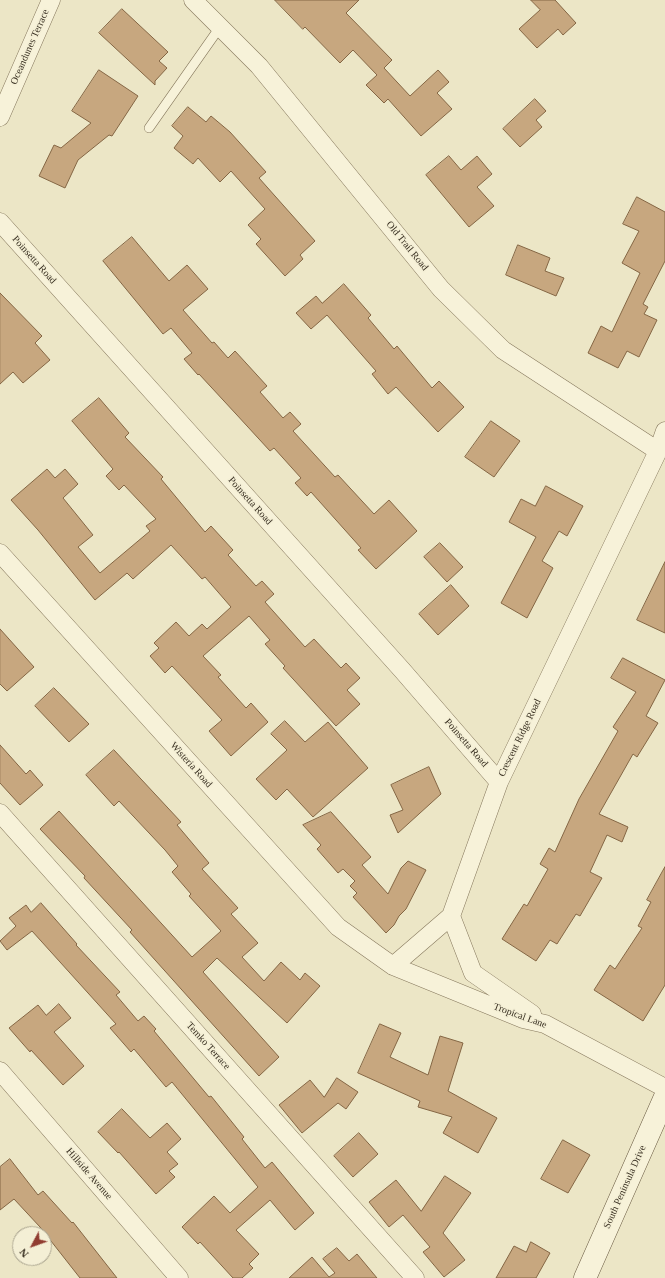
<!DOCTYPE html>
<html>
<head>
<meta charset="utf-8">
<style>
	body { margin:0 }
	#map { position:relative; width:665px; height:1278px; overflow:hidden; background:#ece6c6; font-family:Georgia,serif }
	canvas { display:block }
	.north { position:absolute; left:12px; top:1226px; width:40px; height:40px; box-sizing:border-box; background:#f4efd5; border:1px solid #a8a28d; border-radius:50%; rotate:229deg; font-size:11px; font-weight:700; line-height:16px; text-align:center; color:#372e20 }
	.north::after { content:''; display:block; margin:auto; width:14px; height:18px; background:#913d31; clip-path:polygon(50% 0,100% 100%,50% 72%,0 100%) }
</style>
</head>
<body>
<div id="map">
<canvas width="665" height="1278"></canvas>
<div class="north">N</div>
</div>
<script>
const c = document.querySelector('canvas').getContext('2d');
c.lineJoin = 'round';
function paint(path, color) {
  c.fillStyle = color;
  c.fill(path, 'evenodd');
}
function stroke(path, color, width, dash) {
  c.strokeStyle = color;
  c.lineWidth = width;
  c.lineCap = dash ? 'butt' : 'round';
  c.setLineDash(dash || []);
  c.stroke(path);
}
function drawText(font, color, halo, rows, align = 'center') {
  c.font = font + ' Georgia,serif';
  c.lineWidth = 3;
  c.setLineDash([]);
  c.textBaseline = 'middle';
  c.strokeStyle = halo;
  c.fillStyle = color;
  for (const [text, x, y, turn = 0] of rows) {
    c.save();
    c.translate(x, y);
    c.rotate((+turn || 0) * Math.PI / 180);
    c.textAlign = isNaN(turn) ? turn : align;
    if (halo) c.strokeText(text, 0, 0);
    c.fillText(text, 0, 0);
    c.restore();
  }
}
const building = new Path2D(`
	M275,0h84l-13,13 46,47 -8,8 26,28 28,-26 11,12 -12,11 15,16 -31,27 -33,-37 -4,4 -18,-18 11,-10 -24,-25 -13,13 -35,-36 -2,2z
	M531,0h24l21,23 -13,12 -5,-6 -21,19 -18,-19 21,-19z
	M122,9l46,43 -9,9 8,7 -12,13v4l-56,-52z
	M99,70l39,26 -26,40 -3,-1 -31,25 -13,28 -26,-12 15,-31 7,3 30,-25 -19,-12z
	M535,99l11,12 -10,9 6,7 -22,20 -17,-18z
	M188,107l18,15 5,-6 19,16 36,40 -7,6 56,63 -15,14 3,4 -18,17 -29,-32 5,-5 -13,-14 17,-16 -34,-38 -11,11 -22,-24 -5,6 -19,-16 9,-12 -11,-10z
	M449,156l12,14 16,-14 15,18 -15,13 17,19 -25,21 -43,-52z
	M637,197l28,15v49l-22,43 5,3 -4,7 13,6 -18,37 -12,-6 -9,17 -30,-15 13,-27 11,6 28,-59 -18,-10 17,-32 -16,-7z
	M132,237l37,44 18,-16 21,24 -25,21 29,33 2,-1 14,16 7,-7 32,35 -7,6 23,26 7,-6 11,12 -8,7 42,46 3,-2 36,39 15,-14 28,31 -41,38 -18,-19 3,-2 -50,-56 -4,4 -12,-13 6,-5 -27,-30 -4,3 -34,-37 -37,-40 -1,1 -14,-16 8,-6 -21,-25 -8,6 -60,-73z
	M518,245l32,13 -5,13 19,7 -8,18 -50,-21z
	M344,284l27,31 -3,3 26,31 3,-3 35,42 7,-7 25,26 -26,25 -42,-45 -8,7 -16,-20 4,-3 -49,-56 -16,14 -15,-16 20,-17 6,7z
	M0,293l42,43 -7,7 15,17 -27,23 -10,-11 -13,12z
	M99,398l30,35 -4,4 38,40 -2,2 44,53 6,-6 22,24 -5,5 28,31 6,-5 12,13 -9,8 40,45 9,-8 27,29 5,-5 14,15 -13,12 13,14 -24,22 -53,-58 2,-2 -20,-22 5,-4 -21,-24 -46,40 18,19 -3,2 28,31 5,-5 17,19 -37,34 -22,-25 13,-11 -50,-54 -7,7 -15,-17 9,-8 -5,-5 22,-21 13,14 13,-12 5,5 24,-22 -26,-30 -3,2 -31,-34 -38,34 -6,-6 -32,27 -57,-70 -27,-30 36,-31 8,9 10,-9 13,15 -15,14 30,37 -15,12 22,26 50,-42 -4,-5 10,-7 -32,-34 -5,5 -13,-14 7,-7 -41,-48z
	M491,421l29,20 -26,36 -29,-20z
	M546,486l37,20 -16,30 -8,-5 -17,30 11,7 -26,50 -26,-15 35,-66 -27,-15 12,-23 14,7z
	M440,543l23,24 -16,15 -23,-25z
	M665,562v71l-28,-13z
	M451,585l18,21 -31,29 -19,-21z
	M0,629l34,38 -27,24 -7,-7z
	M623,658l42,22 -19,36 12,7 -21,34 -4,-3 -34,60 29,13 -6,15 -15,-7 -17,37 12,6 -22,38 -4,-2 -19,30 -7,-4 -14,21 -34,-22 22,-35 3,2 21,-37 -8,-5 9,-16 6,4 24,-53 39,-68 -5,-4 23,-35 -25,-14z
	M54,688l35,36 -20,18 -34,-36z
	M285,721l20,21 23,-20 40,46 -55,49 -26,-28 -11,11 -20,-21 31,-29 -16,-16z
	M0,745l26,29 4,-4 13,15 -23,20 -20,-22z
	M114,750l67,72 -4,3 32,38 -7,6 36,39 -7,6 27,29 -16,14 22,24 17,-19 19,18 5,-7 15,13 -33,37 -70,-65 -14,14 76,85 -20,19 -129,-144 2,-2 -48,-52 1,-2 -45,-47 19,-18 133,146 29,-26 -32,-35 2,-2 -19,-22 6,-6 -13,-16 -46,-49 -5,5 -28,-31z
	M429,767l12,27 -43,39 -8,-18 13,-5 -12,-25z
	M331,812l40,45 -9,8 26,29 13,-26 7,-7 18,9 -20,39 -7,7 -5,9 -8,8 -33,-36 4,-4 -7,-7 5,-5 -12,-12 -5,4 -21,-24 4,-4 -18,-20z
	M665,867v118l-22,36 -49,-31 16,-25 5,4 27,-41 -4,-2 13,-24 -4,-2z
	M41,903l36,41 -1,1 44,47 -4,3 22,26 6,-5 12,13 -2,2 55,66 2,-1 33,41 -2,2 23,29 7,-6 42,51 -19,17 -25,-30 -34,30 23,24 -10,10 4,4 -11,10h-9l-33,-36 -2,2 -16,-17 32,-31 16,17 28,-26 -86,-105 -6,5 -32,-38 -3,3 -21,-24 6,-4 -84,-93 -25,19 -7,-9 16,-15 -7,-8 17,-13 5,7z
	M59,1004l12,14 -17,14 30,34 -21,19 -32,-35 -1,2 -21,-24 29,-23 8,10z
	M380,1024l21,9 -11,24 38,18 12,-39 23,7 -15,48 49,27 -19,35 -35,-20 9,-16 -34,-10 2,-6 -62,-28z
	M337,1078l21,14 -12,17 -8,-6 -36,30 -23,-28 31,-25 14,17z
	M122,1109l28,29 17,-15 14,16 -14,13 11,12 -9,7 6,6 -19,17 -37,-42 -1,1 -20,-21z
	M359,1133l19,21 -25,23 -19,-21z
	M563,1140l27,15 -22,38 -27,-14z
	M10,1159l28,36 5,-4 29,32 1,-1 44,56h-37l-40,-51 -26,-28 -14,11v-43z
	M445,1176l26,17 -28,40 22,27 -21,17 -21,-25 7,-5 -27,-32 -14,12 -20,-25 27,-22 25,31z
	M531,1242l19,11 -14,25h-40l18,-32 12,6z
	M337,1248l12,13 8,-7 20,24h-88l23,-21 17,20 6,-4 -12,-14z`);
const lane = new Path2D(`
	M149,128l71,-101`);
const street = new Path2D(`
	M193,0l66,66 182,223 62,61 155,101
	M0,117l51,-117
	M0,222l402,448 97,112
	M0,553l338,374 55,39 130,53 22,5 120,64
	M0,813l415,465
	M393,966l58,-50
	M532,1014l-59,-41 -22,-57 48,-134 159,-331 7,-20
	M0,1071l179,207`);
const secondary = new Path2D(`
	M585,1278l80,-181`);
const streetNames = [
	["Oceandunes Terrace",30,47,-66],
	["Old Trail Road",407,246,51],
	["Poinsetta Road",34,260,48],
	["Poinsetta Road",250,501,48],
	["Crescent Ridge Road",520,738,-64],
	["Poinsetta Road",466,743,49],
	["Wisteria Road",191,765,48],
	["Tropical Lane",520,1016,20],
	["Temko Terrace",208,1046,48],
	["Hillside Avenue",89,1174,49],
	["South Peninsula Drive",625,1187,-66]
];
paint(building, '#c7a77f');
stroke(building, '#846644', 1);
stroke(lane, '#86785d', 10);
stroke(street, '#86785d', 19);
stroke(secondary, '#685940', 23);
stroke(lane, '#f7f2d9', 9);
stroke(street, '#f7f2d9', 18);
stroke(secondary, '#f7f2d9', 22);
drawText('10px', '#372e20', '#f4efd5', streetNames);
</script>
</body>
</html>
